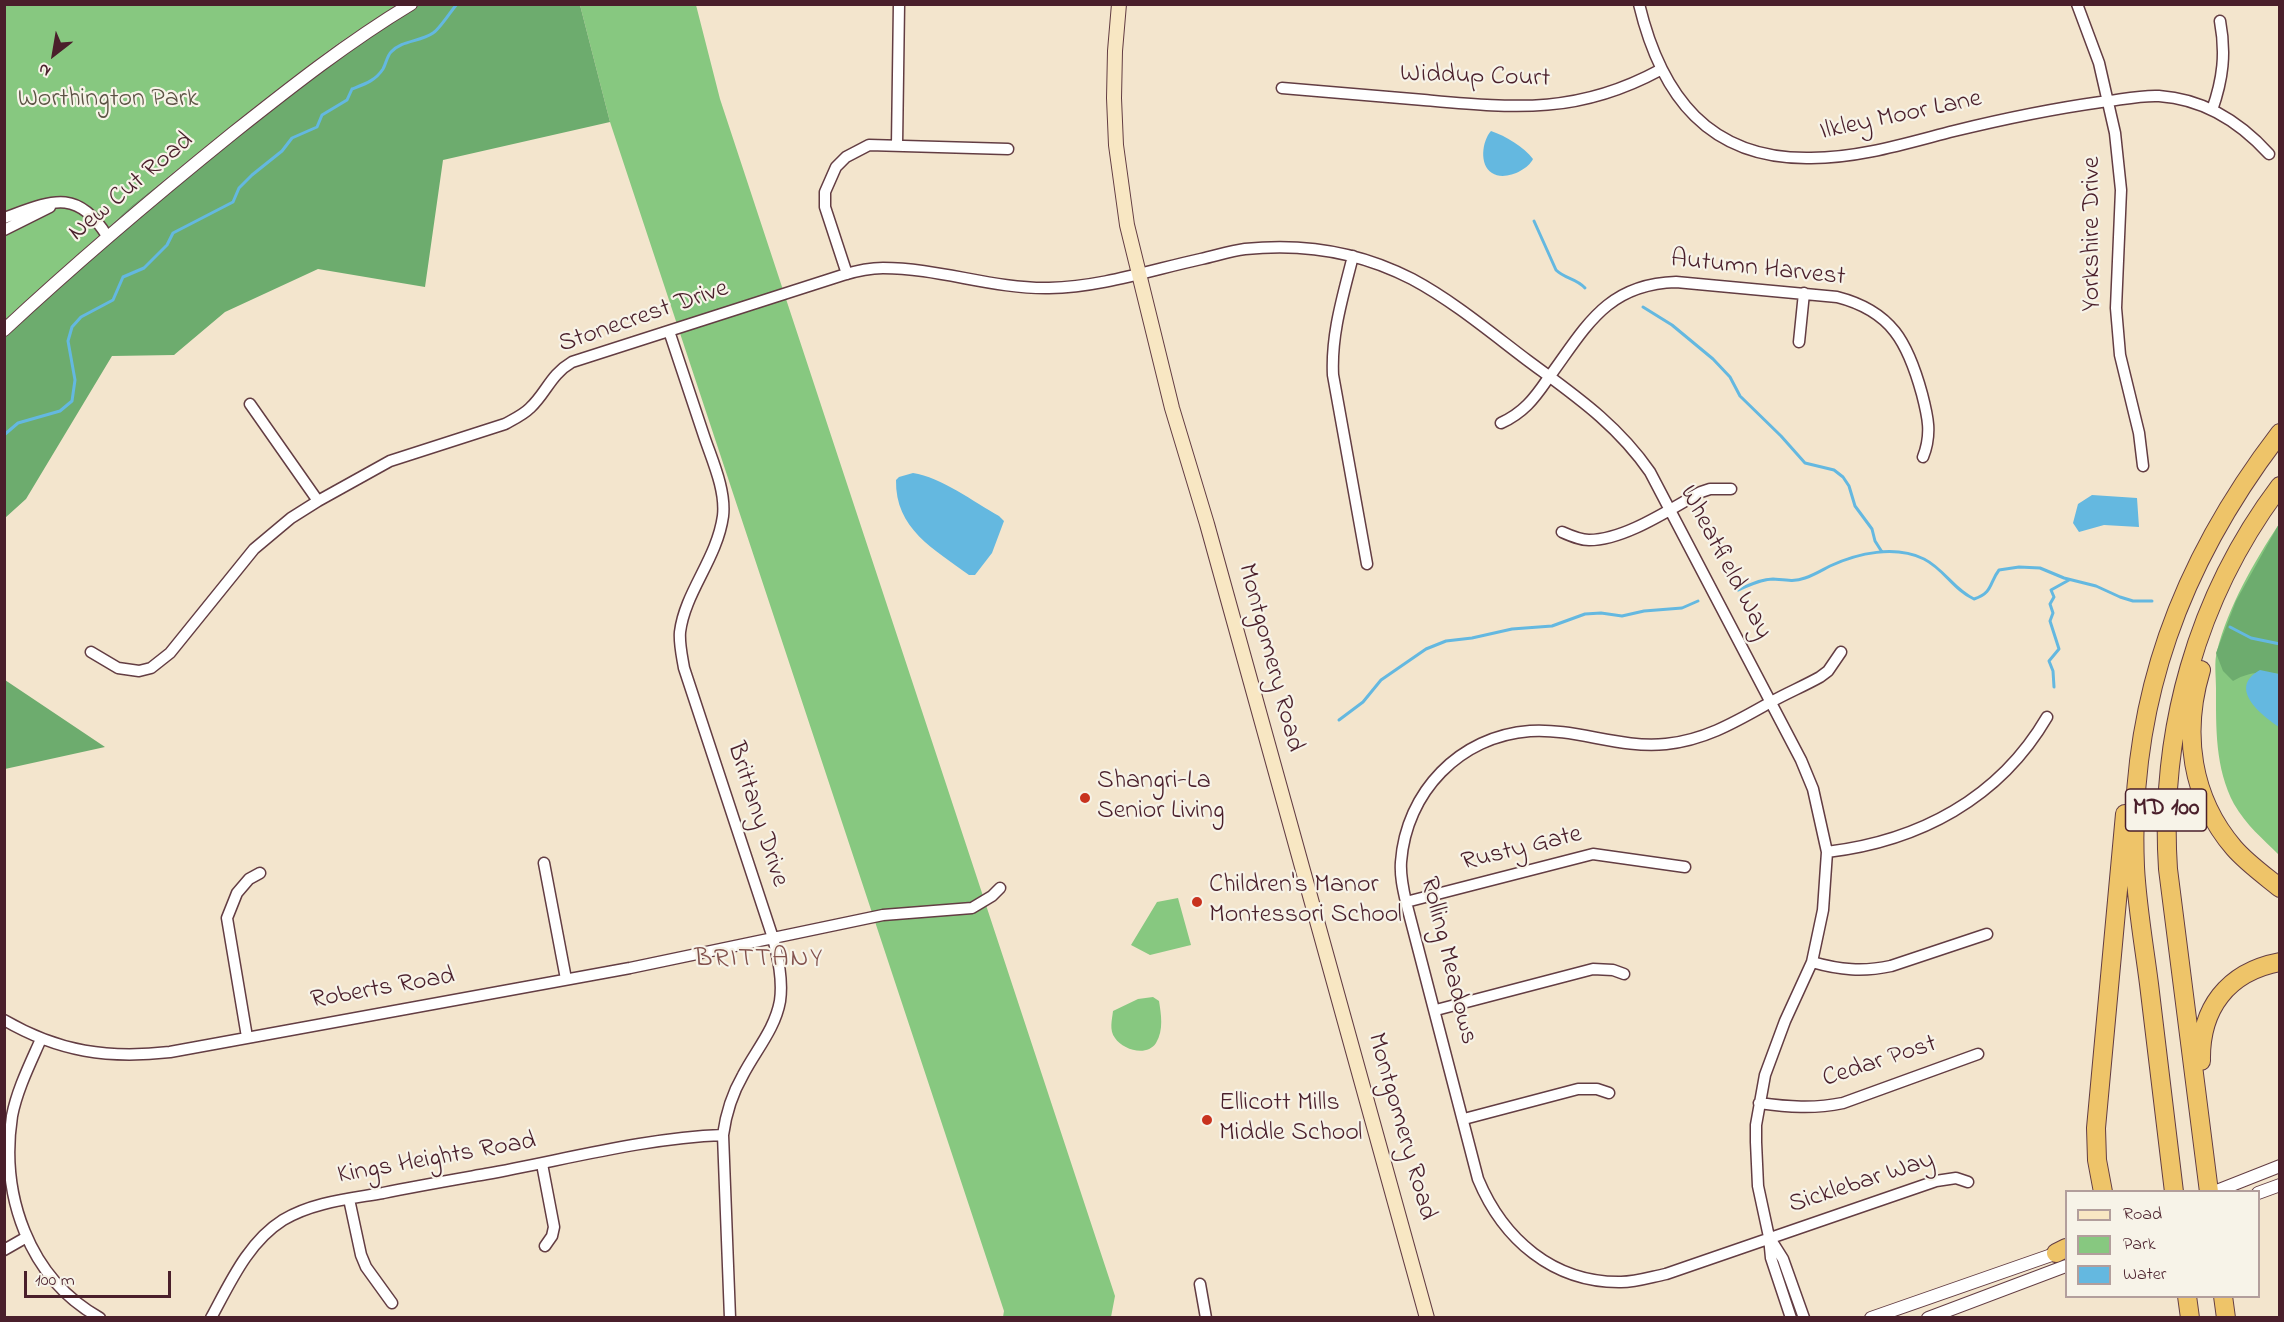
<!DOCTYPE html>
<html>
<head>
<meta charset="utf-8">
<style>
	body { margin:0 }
	#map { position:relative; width:2284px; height:1322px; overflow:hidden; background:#f3e5cd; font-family:"Indie Flower",sans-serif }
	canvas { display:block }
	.frame { position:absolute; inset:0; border:6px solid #4a1f2b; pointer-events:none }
	.legend { position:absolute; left:2065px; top:1190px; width:195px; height:108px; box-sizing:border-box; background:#f7f3e8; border:2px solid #b29e9c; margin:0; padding:8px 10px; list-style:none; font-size:18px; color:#4a1f2b }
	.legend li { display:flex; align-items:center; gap:12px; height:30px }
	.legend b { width:30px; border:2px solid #b29e9c }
	.north { position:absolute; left:24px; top:24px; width:60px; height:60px; -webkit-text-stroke:4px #f7f3e8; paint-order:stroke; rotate:211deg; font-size:16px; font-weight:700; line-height:24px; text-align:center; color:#4a1f2b }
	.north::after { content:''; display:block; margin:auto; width:21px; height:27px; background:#4a1f2b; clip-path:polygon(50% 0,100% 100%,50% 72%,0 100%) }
	.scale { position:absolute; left:24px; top:1271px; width:147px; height:27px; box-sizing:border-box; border:3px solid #4a1f2b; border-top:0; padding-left:8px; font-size:18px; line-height:21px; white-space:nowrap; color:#4a1f2b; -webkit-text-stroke:4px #f7f3e8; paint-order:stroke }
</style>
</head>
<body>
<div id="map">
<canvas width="2284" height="1322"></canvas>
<div class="frame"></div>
<ul class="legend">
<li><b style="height:8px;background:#f8e7c3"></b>Road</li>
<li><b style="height:16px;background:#87c880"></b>Park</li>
<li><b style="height:16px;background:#64b8e0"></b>Water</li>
</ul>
<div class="north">N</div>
<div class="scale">100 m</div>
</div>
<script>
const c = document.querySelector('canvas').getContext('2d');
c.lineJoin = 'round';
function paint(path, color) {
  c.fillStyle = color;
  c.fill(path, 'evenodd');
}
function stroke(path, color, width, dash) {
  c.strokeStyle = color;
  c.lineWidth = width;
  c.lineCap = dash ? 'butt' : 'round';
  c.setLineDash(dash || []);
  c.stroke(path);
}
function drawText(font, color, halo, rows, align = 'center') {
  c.font = font + ' "Indie Flower",sans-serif';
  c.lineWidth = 4.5;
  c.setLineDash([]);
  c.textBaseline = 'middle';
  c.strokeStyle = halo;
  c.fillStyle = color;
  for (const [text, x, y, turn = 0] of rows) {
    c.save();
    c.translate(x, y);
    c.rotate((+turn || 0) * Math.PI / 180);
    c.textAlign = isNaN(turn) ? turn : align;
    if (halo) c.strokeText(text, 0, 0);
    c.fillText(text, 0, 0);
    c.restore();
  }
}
const green = new Path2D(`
	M5,5h393l-64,41 -203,160 -126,118z
	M580,5h116l24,94 395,1197 -4,21h-108l1,-6 -394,-1189z
	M2279,524v331c-16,-16 -33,-30 -45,-51 -19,-36 -18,-76 -18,-116 0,-12 -2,-26 1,-37 11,-44 37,-89 62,-127z
	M1178,898l13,47 -41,10 -19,-10 26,-43z
	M1153,997l6,4c2,13 5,29 -3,42 -9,14 -33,7 -41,-5 -6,-8 -3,-18 -2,-27l25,-12z`);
const forest = new Path2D(`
	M398,5h182l30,117 -167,38 -18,127 -107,-18 -93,43 -51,43 -62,1 -86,143 -21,19v-194l126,-118 203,-160z
	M2279,524v150c-16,-3 -31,-2 -46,7l-10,-10 -7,-18 20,-52z
	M5,680l100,67 -100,22z`);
const water = new Path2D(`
	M1491,131c15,5 33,16 42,28 -6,12 -29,22 -41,14 -13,-8 -10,-32 -1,-42z
	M913,473c28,4 61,29 86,43l5,5 -12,32 -17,22h-6c-35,-26 -74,-46 -73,-95l3,-3z
	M2092,495l45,3 2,29 -35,-2 -25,7 -6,-9 5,-19z
	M2260,670l19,4v53c-18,-12 -52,-39 -19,-57z`);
const stream = new Path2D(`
	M1534,221l22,49c9,9 20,8 29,18
	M1643,307l29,18 41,34 17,18 10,19 41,40 24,27 29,7 9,7 6,9 6,20 17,23 3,12 7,11
	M4,435l14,-12 42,-12 12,-10 3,-21 -7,-39 4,-14 9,-10 32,-17 10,-23 21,-9 23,-23 6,-12 60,-31 6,-14 13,-13 30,-24 10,-13 25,-11 5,-12 25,-15 5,-11c13,-5 23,-8 31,-20 3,-5 4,-13 8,-17 11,-12 29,-10 42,-19 6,-3 18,-22 24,-29
	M1738,590c12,-5 23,-11 35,-11 12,1 21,3 32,-1 9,-3 17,-8 25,-12 28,-13 65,-21 94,-7 20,10 30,31 50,40 19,-6 15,-16 25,-29l20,-3 21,1 24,10 32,8 24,11 13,4h19
	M2230,627l21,11 29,6
	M2054,687l-1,-16 -4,-10 10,-12 -9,-28 3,-8 -3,-9 4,-7 -3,-7 18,-10
	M1339,720l24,-18 18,-22 45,-31 20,-8 26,-3 40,-9 40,-3 33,-12 16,-1 21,3 22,-5 38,-3 16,-7`);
const minor = new Path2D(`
	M1639,4c22,92 70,156 172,154 49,0 96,-15 143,-27 49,-12 97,-22 147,-29 19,-2 39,-7 58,-6 44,3 81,26 110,58
	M2077,4l22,59 16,70 6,57 -5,118 4,47 19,78 4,33
	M1282,88c47,4 94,8 142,12 90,8 153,15 236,-30
	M2212,110c11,-31 14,-57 8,-89
	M897,145l2,-141
	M4,218c47,-17 73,-31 103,18
	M4,230l46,-23
	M1353,256c-10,40 -22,78 -20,119l34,189
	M847,274l-22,-67v-15l11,-25 10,-10 23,-12 139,4
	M669,331c12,35 23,70 35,105 8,24 22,54 19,80 -6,43 -38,76 -43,116 -1,12 2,24 4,36l89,270c5,20 10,42 7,63 -5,28 -24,49 -37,74 -11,19 -17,38 -20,60l7,183
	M1799,342l5,-49
	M250,404l68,97
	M1501,423c22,-10 33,-24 46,-43 38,-51 58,-96 129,-98l161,15c55,14 71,46 85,97 6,23 10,40 1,63
	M1562,532c9,4 18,8 27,8 36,0 81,-31 112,-48l9,-3h21
	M91,652l27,16 21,3 12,-3 19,-15 84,-104 37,-31 27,-17 72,-40 115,-37c9,-5 18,-9 25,-16 17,-16 20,-33 42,-46l271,-87c13,-4 27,-7 40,-7 56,0 110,21 166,20 52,-1 102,-18 152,-29 14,-3 29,-8 44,-10 57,-6 115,3 167,30 41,22 78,53 115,81 47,35 89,63 123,112l151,288 12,29 14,63 -4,58 -11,52 -27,59 -20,54 -9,50v17l2,44 11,51 2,21 20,60
	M1841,652l-13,19 -8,6c-16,9 -33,16 -49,25 -34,19 -65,38 -105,42 -46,5 -90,-16 -136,-13 -70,5 -124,61 -129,131 -1,14 2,27 5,40l72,277c25,60 75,104 143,103 15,0 30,-5 45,-8l270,-93 20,-3 12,4
	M1827,852c92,-11 172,-53 220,-135
	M544,863l22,116
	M1406,902l187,-48 92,13
	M1812,962c28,8 51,10 79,4l96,-32
	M1436,1010l157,-41 20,1 11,4
	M4,1020c55,32 104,39 166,32l460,-84 253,-53 89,-7 20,-12 8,-8
	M247,1037l-20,-119 10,-25 12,-14 11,-6
	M41,1039c-11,25 -24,51 -29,77 -12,78 16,162 88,202
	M1759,1103c29,4 55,6 84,0l135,-49
	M1464,1119l114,-30h19l12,4
	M542,1164l12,63 -2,9 -7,10
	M349,1199l12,56 5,12 26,36
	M1771,1240l12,19 21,59
	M4,1250l21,-12
	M1200,1284l6,34
	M211,1318c19,-35 37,-76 72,-98 30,-18 66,-21 100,-27 34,-7 69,-13 103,-19 78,-14 157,-36 237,-39`);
const tertiary = new Path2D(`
	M4,330c74,-69 151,-134 229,-197 58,-46 115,-91 178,-129
	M2214,1192l66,-26
	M2258,1193l22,-8
	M1871,1318l192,-67
	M1928,1318l138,-52`);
const secondary = new Path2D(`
	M1119,4l-4,47 -1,47 2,47 11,80 45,183 35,116 220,794`);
const motorway = new Path2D(`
	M2201,670c-19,63 -10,128 33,178 13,15 30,27 46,40
	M2201,1061c-1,-52 26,-89 79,-99
	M2103,1192l-6,-32 -1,-32 29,-314
	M2174,1192c-8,-70 -17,-139 -25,-208 -5,-39 -12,-78 -14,-117 -7,-165 46,-305 145,-434
	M2209,1192l-41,-323c-9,-137 29,-273 112,-383
	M2056,1253l10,-5
	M2187,1296l3,22
	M2223,1296l3,22`);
const markers = [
	[1085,798,6,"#c8321e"],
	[1197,902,6,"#c8321e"],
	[1207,1120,6,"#c8321e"]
];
const shields = [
	[2166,810,81]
];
const shieldNames = [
	["MD 100",2166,810]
];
const streetNames = [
	["Widdup Court",1475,78,2],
	["Ilkley Moor Lane",1901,117,-12],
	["New Cut Road",132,188,-40],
	["Yorkshire Drive",2094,234,-90],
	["Autumn Harvest",1758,270,6],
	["Stonecrest Drive",644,318,-19],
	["Wheatfield Way",1724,563,62],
	["Montgomery Road",1269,658,75],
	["Brittany Drive",756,815,72],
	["Rusty Gate",1522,850,-14],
	["Rolling Meadows",1447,961,76],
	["Roberts Road",383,990,-10],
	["Cedar Post",1880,1063,-18],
	["Montgomery Road",1400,1127,74],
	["Kings Heights Road",437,1160,-10],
	["Sicklebar Way",1862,1184,-18]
];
const parkNames = [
	["Worthington Park",108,101]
];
const poiNames = [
	["Shangri-La",1097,783],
	["Senior Living",1097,813],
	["Children's Manor",1209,887],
	["Montessori School",1209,917],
	["Ellicott Mills",1219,1105],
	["Middle School",1219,1135]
];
const neighbourhoodNames = [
	["BRITTANY",759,961]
];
paint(green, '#87c880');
paint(forest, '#6dac6e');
paint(water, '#64b8e0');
stroke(stream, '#64b8e0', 3);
stroke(minor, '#633d43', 13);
stroke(tertiary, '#633d43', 14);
stroke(secondary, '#633d43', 16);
stroke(motorway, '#633d43', 20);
stroke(minor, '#fff', 10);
stroke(tertiary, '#fff', 12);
stroke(secondary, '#f8e7c3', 14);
stroke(motorway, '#eec469', 18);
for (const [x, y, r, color] of markers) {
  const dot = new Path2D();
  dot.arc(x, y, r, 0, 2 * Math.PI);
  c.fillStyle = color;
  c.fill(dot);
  stroke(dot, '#f7f3e8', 2);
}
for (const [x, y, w] of shields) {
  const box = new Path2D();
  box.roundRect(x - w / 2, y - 21, w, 42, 4.5);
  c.fillStyle = '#f7f3e8';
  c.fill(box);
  stroke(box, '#4a1f2b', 1.5);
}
drawText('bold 24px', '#4a1f2b', null, shieldNames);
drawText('26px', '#4a1f2b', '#f7f3e8', streetNames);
drawText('26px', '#5c5244', '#f7f3e8', parkNames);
drawText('26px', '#4a1f2b', '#f7f3e8', poiNames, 'left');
c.letterSpacing = '1.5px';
drawText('27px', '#83524d', '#f7f3e8', neighbourhoodNames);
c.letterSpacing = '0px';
</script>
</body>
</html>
